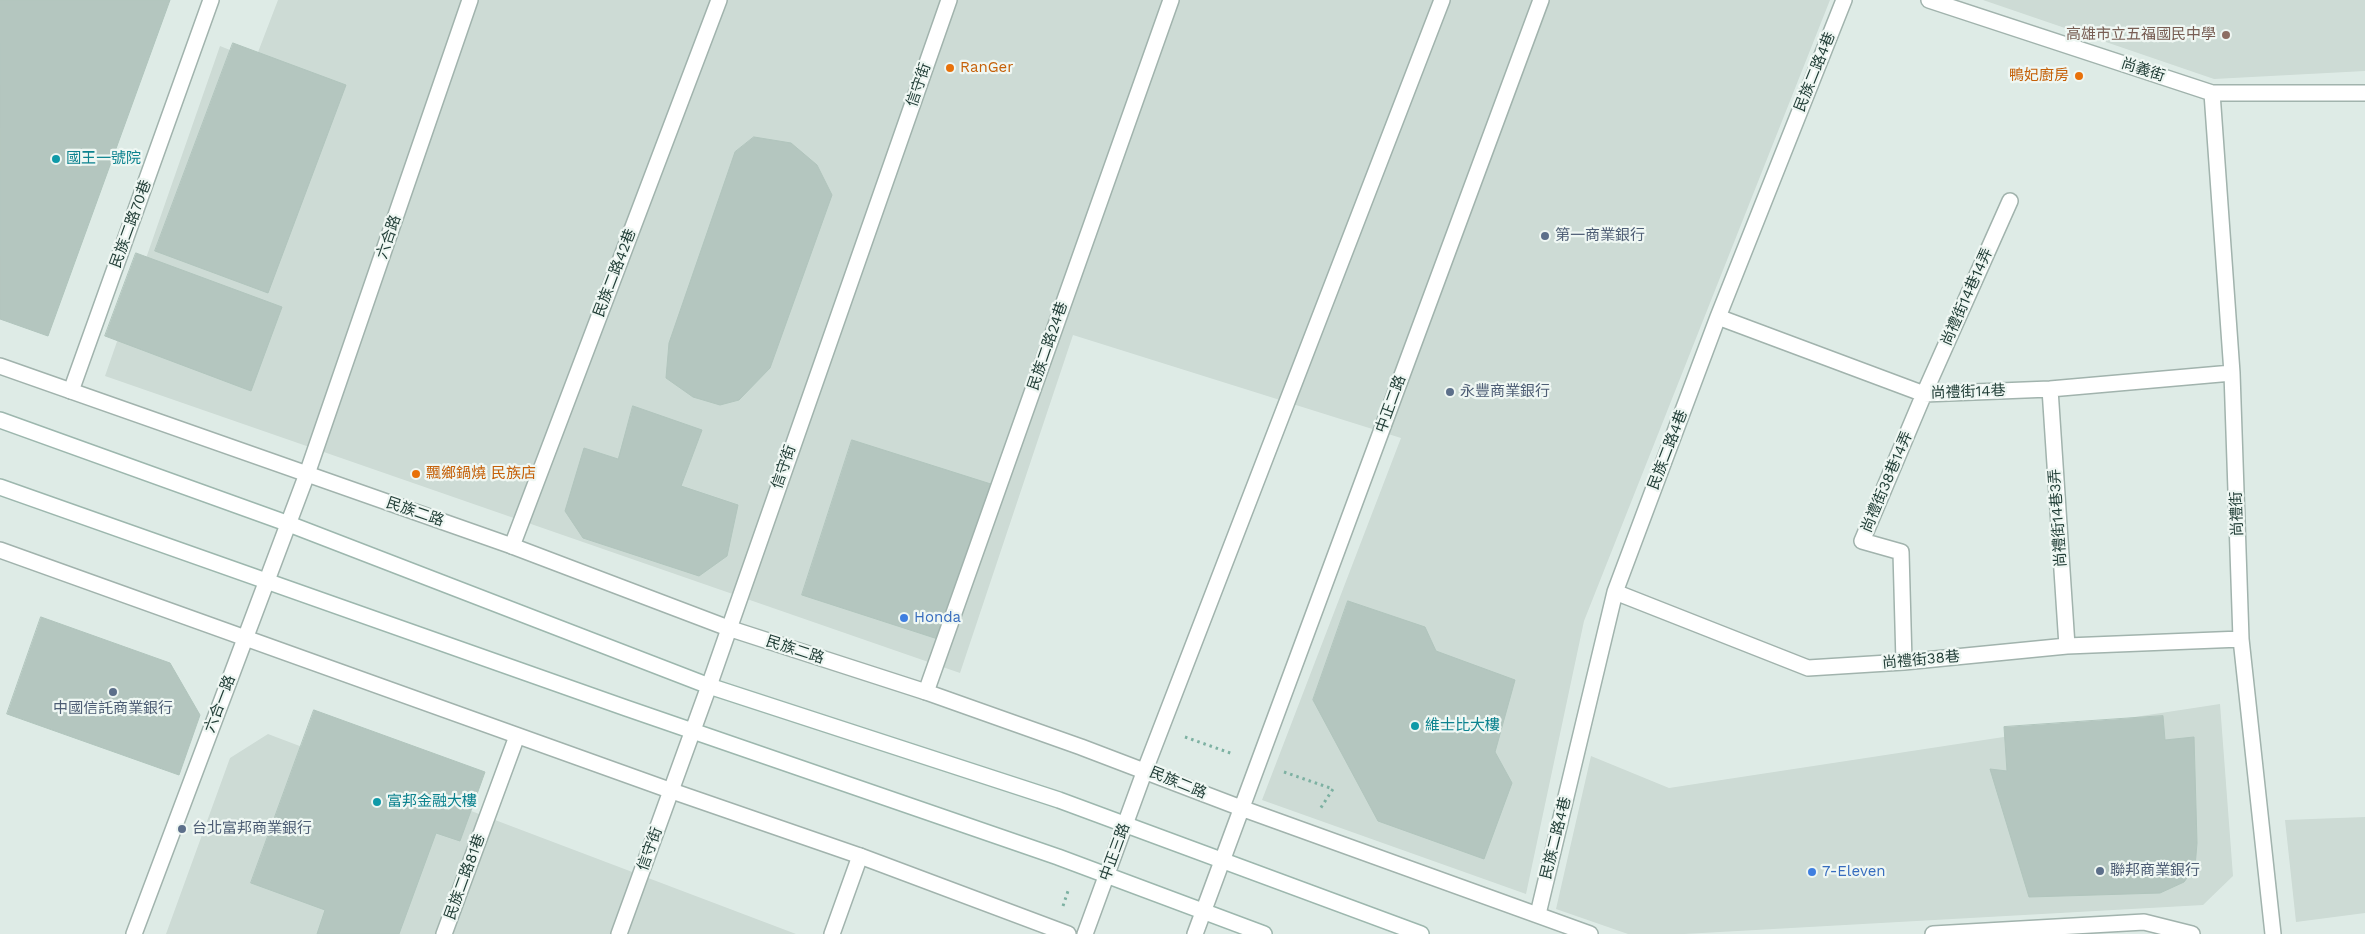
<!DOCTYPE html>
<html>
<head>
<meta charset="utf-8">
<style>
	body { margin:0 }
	canvas { display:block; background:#deebe6 }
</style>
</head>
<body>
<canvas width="2365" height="934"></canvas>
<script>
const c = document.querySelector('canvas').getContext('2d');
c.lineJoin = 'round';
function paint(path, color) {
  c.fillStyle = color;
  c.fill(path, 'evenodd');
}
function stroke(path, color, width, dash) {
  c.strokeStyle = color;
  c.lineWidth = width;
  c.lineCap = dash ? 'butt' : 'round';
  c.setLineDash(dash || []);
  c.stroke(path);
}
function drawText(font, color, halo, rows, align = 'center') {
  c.font = font + ' "Work Sans","Noto Sans TC",sans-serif';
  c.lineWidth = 4.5;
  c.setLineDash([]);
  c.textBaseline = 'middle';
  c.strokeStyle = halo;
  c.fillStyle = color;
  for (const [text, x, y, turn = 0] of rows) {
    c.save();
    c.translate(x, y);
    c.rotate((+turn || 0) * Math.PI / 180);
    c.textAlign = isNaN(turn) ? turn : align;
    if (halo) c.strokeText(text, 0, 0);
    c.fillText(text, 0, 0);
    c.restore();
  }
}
const built = new Path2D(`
	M278,0h1552l-246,621 -58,273 -264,-94 139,-362 -328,-103 -113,338 -855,-297 115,-330 35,14z
	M1983,0h382v71l-151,8z
	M2220,704l13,172 -30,29 -519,29h-56l-72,-25 35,-153 78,32z
	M268,734l528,200h-630l64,-176z
	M2365,817v96l-69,9 -11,-102z`);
const building = new Path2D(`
	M0,0h170l-122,336 -48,-17z
	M233,43l113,42 -78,208 -113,-42z
	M754,137l37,6 26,22 15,30 -62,173 -31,32 -19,5 -27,-8 -27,-19 3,-35 66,-191z
	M136,253l146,54 -31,84 -146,-55z
	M633,406l69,24 -21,56 57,19 -11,51 -28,20 -116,-38 -18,-27 19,-63 34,11z
	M852,440l142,45 -50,156 -142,-46z
	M1348,601l77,26 11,24 79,29 -20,72 17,31 -28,76 -106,-38 -65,-121z
	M41,617l129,46 30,52 -21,60 -172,-61z
	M314,710l171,62 -25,69 -24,-8 -37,101h-82l8,-24 -74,-27z
	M2163,716l2,24 29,-3 3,106 -2,24 -11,15 -24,11 -131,4 -39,-128 17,2 -3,-44z`);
const path = new Path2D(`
	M1185,737l48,17
	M1284,772l49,17 -13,20
	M1063,906l6,-18`);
const minor = new Path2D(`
	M1929,0l283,93h153
	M2212,93l20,280 9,266 32,295
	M1718,317l206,77 126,-5 182,-16
	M2050,389l17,257
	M71,391l140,-391
	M512,546l207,-546
	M1615,592l193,76 96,-6 163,-16 174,-7
	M1904,662l-3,-110 -39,-11 62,-147 86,-193
	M926,692l245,-692
	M1538,914l77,-322 103,-275 126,-317
	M134,934l173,-460 163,-474
	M444,934l73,-198
	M619,934l90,-248 240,-686
	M832,934l28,-78`);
const tertiary = new Path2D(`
	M0,366l512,180 216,82 198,64 155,55 160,61 349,126
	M0,550l672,241 188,65 208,78
	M1085,934l60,-164 297,-770
	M1195,934l346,-934
	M1933,934l211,-12 48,12`);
const secondary = new Path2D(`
	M0,420l289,104 420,162 350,114 362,134
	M0,487l626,221 432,149 206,77`);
const markers = [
	[2226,35,5,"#8d6e63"],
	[950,68,5,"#e8710a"],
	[2079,76,5,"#e8710a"],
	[56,159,5,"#0f9aa8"],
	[1545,236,5,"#5c6f8a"],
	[1450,392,5,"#5c6f8a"],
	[416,474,5,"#e8710a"],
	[904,618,5,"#3f7fe0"],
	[113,692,5,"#5c6f8a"],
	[1415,726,5,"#0f9aa8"],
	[377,802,5,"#0f9aa8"],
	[182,829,5,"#5c6f8a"],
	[2100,871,5,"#5c6f8a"],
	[1812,872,5,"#3f7fe0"]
];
const educationNames = [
	["高雄市立五福國民中學",2216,35]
];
const foodNames = [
	["RanGer",960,68],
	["鴨妃廚房",2069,76,"right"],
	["飄鄉鍋燒 民族店",426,474]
];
const streetNames = [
	["尚義街",2143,70,18],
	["民族二路4巷",1815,72,-68],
	["信守街",919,85,-71],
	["民族二路70巷",131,224,-70],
	["六合路",389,237,-71],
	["民族二路42巷",615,273,-69],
	["尚禮街14巷14弄",1967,297,-66],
	["民族二路24巷",1048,346,-71],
	["尚禮街14巷",1968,392,-2],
	["中正二路",1391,404,-70],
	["民族二路4巷",1668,450,-69],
	["信守街",784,467,-71],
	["尚禮街38巷14弄",1887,482,-67],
	["民族二路",415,512,19],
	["尚禮街",2237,514,-92],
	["尚禮街14巷3弄",2058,518,-94],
	["民族二路",795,650,18],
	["尚禮街38巷",1921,660,-5],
	["六合一路",220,704,-69],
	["民族二路",1178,783,22],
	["民族二路4巷",1556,838,-76],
	["信守街",650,849,-70],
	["中正三路",1115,852,-70],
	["民族二路81巷",465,877,-70]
];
const cultureNames = [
	["國王一號院",66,159],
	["維士比大樓",1425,726],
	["富邦金融大樓",387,802]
];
const serviceNames = [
	["第一商業銀行",1555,236],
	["永豐商業銀行",1460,392],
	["中國信託商業銀行",113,709,"center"],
	["台北富邦商業銀行",192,829],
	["聯邦商業銀行",2110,871]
];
const shopNames = [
	["Honda",914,618],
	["7-Eleven",1822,872]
];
paint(built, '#cddbd5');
paint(building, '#b4c6bf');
stroke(building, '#b1c5bd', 1);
stroke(minor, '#a1b3ad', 18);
stroke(tertiary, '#a1b3ad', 18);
stroke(secondary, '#9db7ae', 18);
stroke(path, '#7db1a2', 3, [2.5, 4]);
stroke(minor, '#fff', 15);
stroke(tertiary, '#fff', 15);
stroke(secondary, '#fff', 15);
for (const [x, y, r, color] of markers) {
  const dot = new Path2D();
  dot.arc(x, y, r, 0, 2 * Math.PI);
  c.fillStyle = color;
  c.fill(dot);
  stroke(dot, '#eff7f3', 2);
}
drawText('15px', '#785e54', '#eff7f3', educationNames, 'right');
drawText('15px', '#c56008', '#eff7f3', foodNames, 'left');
drawText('15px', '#1f3c35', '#eff7f3', streetNames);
drawText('15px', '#0d838f', '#eff7f3', cultureNames, 'left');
drawText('15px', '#4e5e75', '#eff7f3', serviceNames, 'left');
drawText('15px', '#366cbe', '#eff7f3', shopNames, 'left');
</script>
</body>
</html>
